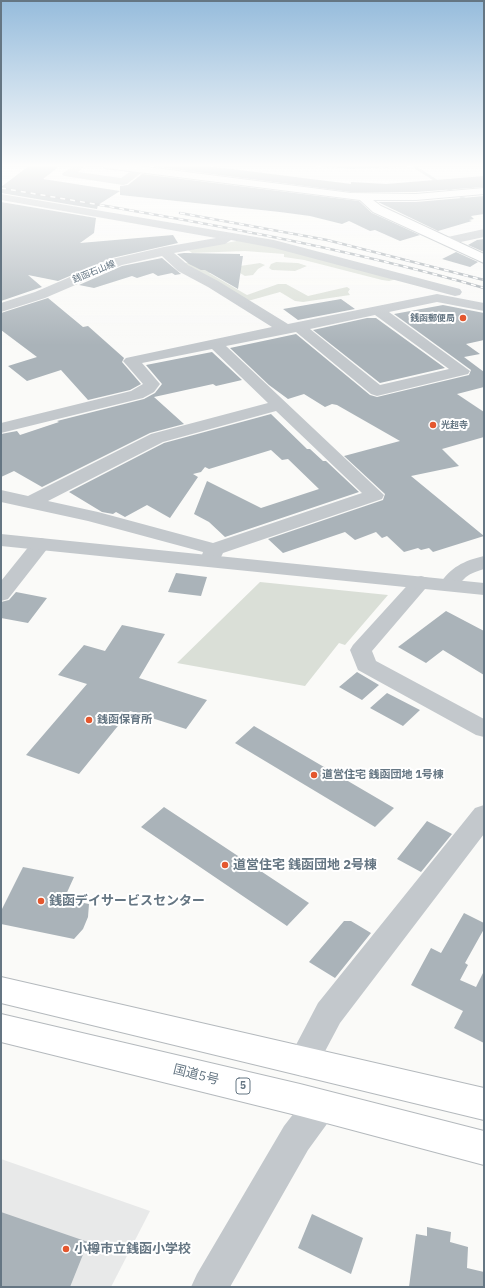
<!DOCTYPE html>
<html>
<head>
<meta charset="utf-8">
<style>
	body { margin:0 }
	#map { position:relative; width:485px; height:1288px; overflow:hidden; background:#fafaf8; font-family:"IBM Plex Sans",sans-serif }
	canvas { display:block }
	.frame { position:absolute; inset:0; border:2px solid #657683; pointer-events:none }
</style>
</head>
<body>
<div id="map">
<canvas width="485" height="1288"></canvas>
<div class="frame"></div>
</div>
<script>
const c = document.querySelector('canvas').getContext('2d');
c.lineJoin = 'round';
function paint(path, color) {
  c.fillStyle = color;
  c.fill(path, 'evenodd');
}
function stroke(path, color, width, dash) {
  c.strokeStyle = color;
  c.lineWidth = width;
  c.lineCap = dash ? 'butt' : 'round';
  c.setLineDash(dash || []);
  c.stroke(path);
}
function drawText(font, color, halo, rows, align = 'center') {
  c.font = font + ' "IBM Plex Sans","Noto Sans JP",sans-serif';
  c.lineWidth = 4;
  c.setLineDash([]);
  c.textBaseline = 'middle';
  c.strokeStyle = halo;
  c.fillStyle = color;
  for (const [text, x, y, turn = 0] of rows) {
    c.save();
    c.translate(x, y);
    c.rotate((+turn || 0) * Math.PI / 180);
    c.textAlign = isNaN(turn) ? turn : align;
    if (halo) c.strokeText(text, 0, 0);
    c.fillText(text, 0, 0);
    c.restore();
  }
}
const built = new Path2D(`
	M1,1159l149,52 -39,76h-110z`);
const green = new Path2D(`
	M242,240l30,6 125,33 -8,2 -7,-1 -78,-20 -20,-3v-3l-39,-3 -53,2 -4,-3z
	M198,262l13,10 -2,1 38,22 31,-11h8l22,12 39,-9 3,2 -2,3 2,3 -47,7 -8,-1 -15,-9 -32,9 -64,-38z
	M276,262l22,1 9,3 -12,5 -23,-1 -3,-2 2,-4z
	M260,263l5,2 -7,4 -5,6 -8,1 -5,-3v-7z
	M260,582l128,13 -43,50 -6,-2 -34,43 -128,-23z`);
const water = new Path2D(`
	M300,165h144l-92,4z`);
const stream = new Path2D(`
	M414,166h2l68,44v3l-70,-45z`);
const building = new Path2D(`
	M30,165h31l-18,14 77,12 -22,14 -1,4 -96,-16v-6z
	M142,165h58l151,19v-2l35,2 98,-8v11l-68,5h-65z
	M142,174l217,27 13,12 48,22 -20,6 -25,-11 -5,1 -21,-10 -7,3 -32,-8 -30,-4 -160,-17v-9l8,-1z
	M484,196v18l-13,2 3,3 -5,1 3,1 -34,10 -60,-29h38z
	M1,202l95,16 -2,15 -14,10 93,-8 5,8 -66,15 -54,23 -30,-6 14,12 -41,14z
	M484,239v13l-16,-7 9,-5z
	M456,252l22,10 -8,5 -28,-8z
	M184,253l56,1v2h3l-5,33 -33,-19h-4l-12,-6 -12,-10z
	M162,258l19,16 -6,1 -3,-2 -14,3 -5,-3 -16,5 -5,-2 -38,12 -15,-3 43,-19z
	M48,298l35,29 5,-1 36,32 -2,4 19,22 -11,6 -42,10 -27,-30 -34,11 -19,-15 29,-9 -36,-27v-17z
	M341,299l14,10 -57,11 -15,-11z
	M443,305l41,8v27l-18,4 14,10 -16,3 20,15v15l-27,7 27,18v25l-42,12 17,17 -48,10 73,60 -51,16 -4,-4 -8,2 -3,-2 -14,4 -17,-16 -5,2 -6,-6 -21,8 -10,-8 -62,21 -15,-14 115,-39 2,-6 -41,-38 56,-15 -63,-36 -5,-1 -7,3 -21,-13 -16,5 -19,-14 -39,-37 66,-14 74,61 7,2 92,-22 2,-5 -77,-56z
	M367,318h9l69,50 -65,15 -67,-53z
	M212,352l30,28 -26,6 -3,-2 -59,13 30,27 -34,9 -108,54 -28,-16 -13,6v-43l16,-3 3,4 39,-13 -2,-1 87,-22 11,-6 7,-9 -16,-19z
	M271,414l36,35h3l13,12h3l33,31 -134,45 -16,-15 -15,-8 13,-33 54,27 58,-19 -31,-30 -6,1 -11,-10 -62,19 -4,-2 -4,5 -8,2 5,3 -28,41 -23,-13 -22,12 -9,-5 -3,2 -11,-2 -33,-20 95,-49z
	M176,573l31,4 -6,19 -33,-4z
	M16,592l31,6 -19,25 -27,-5v-16l8,-2z
	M446,611l38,20v44l-41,-25 -17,13 -28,-16z
	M122,625l43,9 -26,44 68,22 -21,29 -56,-18 -51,63 -53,-19 61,-71 -29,-9 26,-30 21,6z
	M357,672l22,13 -17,15 -23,-13z
	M387,693l33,17 -17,16 -33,-18z
	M254,726l140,82 -19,19 -140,-84z
	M164,807l145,96 -22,23 -146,-99z
	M427,821l25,13 -31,38 -24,-13z
	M23,867l51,10 -10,22 25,5 -1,13 -5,12 -9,10 -73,-15v-13z
	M464,913l20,10v6l-19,34 3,2 -8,15 16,7 8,-16v72l-30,-15 9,-17 -52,-26 20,-37 10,5z
	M344,921h7l20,12 -36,45 -26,-16z
	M1,1212l87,30 -18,45h-69z
	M312,1214l51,24 -12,36 -53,-26z
	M427,1227l24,5 -1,10 18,5 -1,21 17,4v15h-75l7,-53 11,2z`);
const minor = new Path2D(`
	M74,165h12l-8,7 43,6 16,-11h8l1,2 -19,15 -4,1 -59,-9 -2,-2z
	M1,194l273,46 186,49 2,3 -2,3 -5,1 -181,-48 -43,-8 -6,4 -51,9 14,12 30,16 70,43 149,-30 47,9v8l-47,-9 -48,10 81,59 -2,3 -91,22 -6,-2 -75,-62 -70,14 158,149 -2,4 -159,54 -6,12 -7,2 -7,-2 -3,-4 3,-9 -115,-31 -87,-19v-12l27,6 123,-62 117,-31 -56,-54 -70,14 18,21 -6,8 -11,6 -142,35v-10l130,-32 12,-7 -20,-23 3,-3 146,-31 -64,-40 -30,-16 -16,-15 -40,9 -77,33 -44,14v-9l34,-11 77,-33 52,-12 52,-9 -215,-38zM375,315l74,54 -69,16 -70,-56zM276,411l86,82 -149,50 -115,-31 -50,-11 115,-59z
	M41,538l7,2 3,4 -43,55 -7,2v-20l33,-41z
	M484,556v13c-6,2 -13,4 -18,8 -10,9 -10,16 -24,12l-3,-4c12,-18 24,-24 45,-29z
	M421,576l7,2 3,4 -59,69 4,10 108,58v18l-8,-2 -118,-65 -8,-20 3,-5 61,-67z
	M484,805v29l-144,189 -26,49 -11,5 -11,-5 -5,-10 31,-59 157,-195z
	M320,1090l12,5 4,11 -4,11 -24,33 -78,137h-39l6,-13 87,-148 24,-31z`);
const tertiary = new Path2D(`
	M484,229v8l-37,8 -6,-4 2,-3z
	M1,534l483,49v12l-483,-49z`);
const secondary = new Path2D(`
	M101,165h30l220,28 65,1 68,-6v6l-68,6h-43l8,6 103,48v9l-111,-51 -13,-12 -254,-32z`);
const trunk = new Path2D(`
	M1,977l483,111v32l-483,-117z
	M1,1014l299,70 184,47v34l-184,-49 -299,-74z`);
const rail = new Path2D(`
	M1,188c163,28 324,54 483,100
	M180,213l147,27 157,40`);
const markers = [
	[463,318,4,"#e4572e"],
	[433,425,4,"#e4572e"],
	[89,720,4,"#e4572e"],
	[314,775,4,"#e4572e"],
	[225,865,4,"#e4572e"],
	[41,901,4,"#e4572e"],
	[66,1249,4,"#e4572e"]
];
const farStreetnames = [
	["銭函石山線",94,272,-22]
];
const farPoinames = [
	["銭函郵便局",455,318],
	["光超寺",441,425,"left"]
];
const shields = [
	[243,1086,14]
];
const shieldNames = [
	["5",243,1086]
];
const poiNames = [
	["銭函保育所",97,720],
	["道営住宅 銭函団地 1号棟",322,775]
];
const nearPoinames = [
	["道営住宅 銭函団地 2号棟",233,865],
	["銭函デイサービスセンター",49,901],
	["小樽市立銭函小学校",74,1249]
];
const nearStreetnames = [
	["国道5号",196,1075,14]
];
paint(built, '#e8e9e9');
paint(green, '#dadfd7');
paint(water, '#bbc7cb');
paint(stream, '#bbc7cb');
paint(building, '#aab3b9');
stroke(secondary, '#b3babf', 2);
stroke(trunk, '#b4b9bd', 2);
paint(minor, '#c3c8cc');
paint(tertiary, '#c3c8cc');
paint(secondary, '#fff');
paint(trunk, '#fff');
stroke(rail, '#a2aab0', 2.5);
stroke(rail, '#fff', 1.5, [5]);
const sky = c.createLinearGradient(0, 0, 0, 345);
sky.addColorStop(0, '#96bcdc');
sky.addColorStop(0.48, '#fdfdfc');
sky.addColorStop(1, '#fdfdfc00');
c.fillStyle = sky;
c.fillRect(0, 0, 485, 345);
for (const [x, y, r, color] of markers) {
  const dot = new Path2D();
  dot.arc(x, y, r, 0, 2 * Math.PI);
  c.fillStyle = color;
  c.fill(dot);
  stroke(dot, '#fff', 1.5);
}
drawText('9px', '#657683', '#fff', farStreetnames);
drawText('bold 9px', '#657683', '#fff', farPoinames, 'right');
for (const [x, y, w] of shields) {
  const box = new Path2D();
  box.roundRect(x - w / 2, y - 8, w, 16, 3);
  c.fillStyle = '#fff';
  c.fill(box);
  stroke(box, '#657683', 1);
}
drawText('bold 10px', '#657683', null, shieldNames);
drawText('bold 11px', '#657683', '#fff', poiNames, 'left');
drawText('bold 13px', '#657683', '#fff', nearPoinames, 'left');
drawText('13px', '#657683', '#fff', nearStreetnames);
</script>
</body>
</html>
